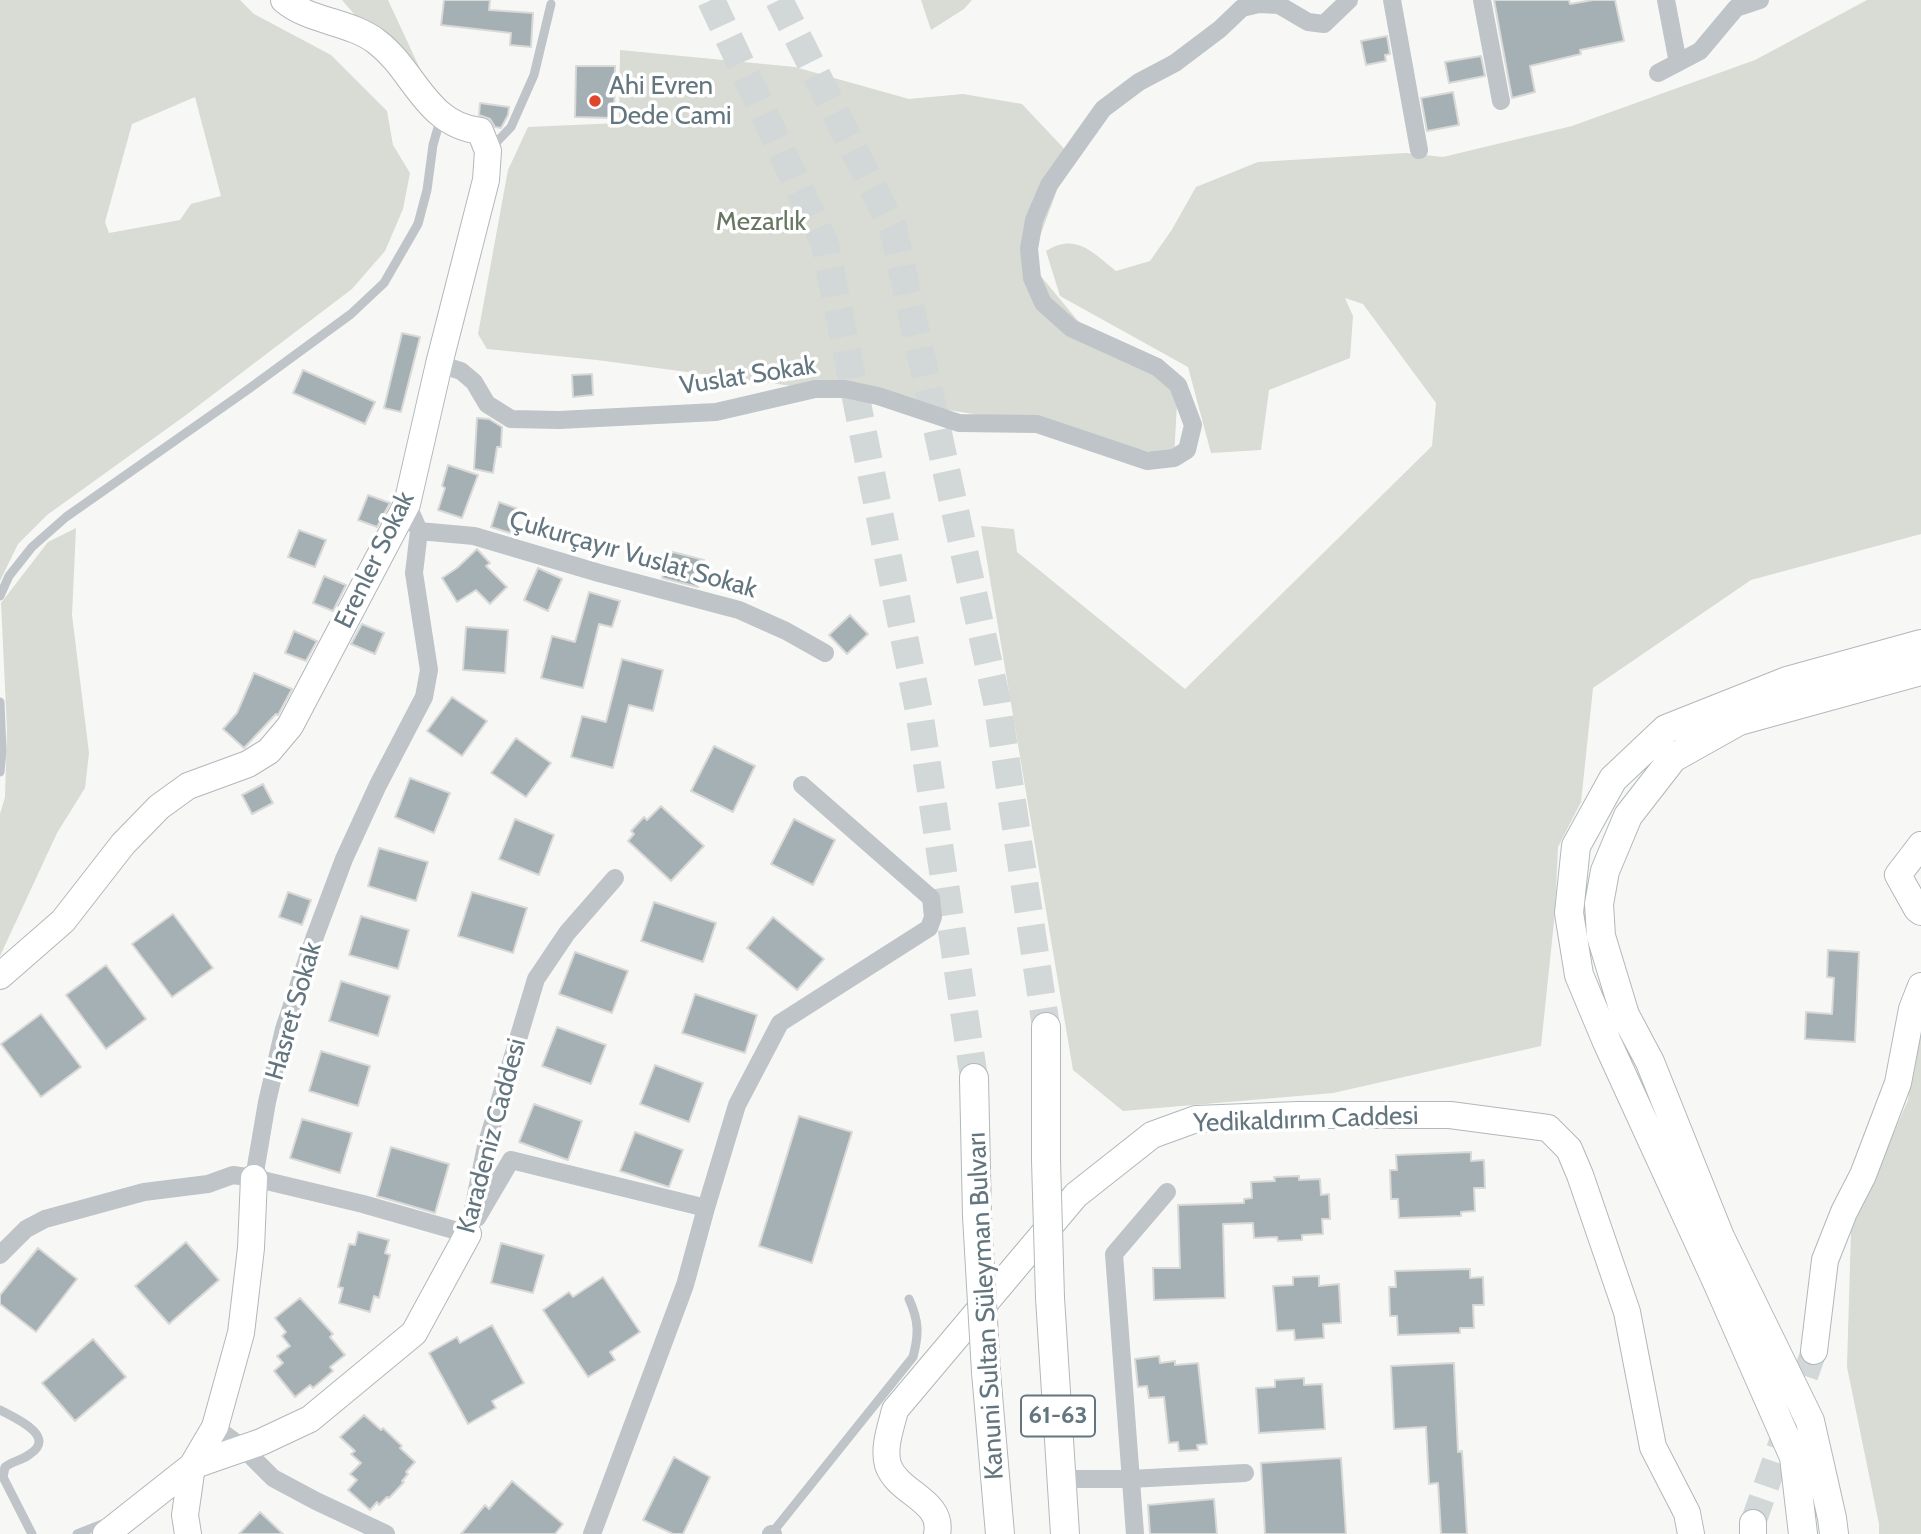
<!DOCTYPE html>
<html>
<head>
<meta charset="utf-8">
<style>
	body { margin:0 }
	canvas { display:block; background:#f7f7f5 }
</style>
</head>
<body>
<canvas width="1921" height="1534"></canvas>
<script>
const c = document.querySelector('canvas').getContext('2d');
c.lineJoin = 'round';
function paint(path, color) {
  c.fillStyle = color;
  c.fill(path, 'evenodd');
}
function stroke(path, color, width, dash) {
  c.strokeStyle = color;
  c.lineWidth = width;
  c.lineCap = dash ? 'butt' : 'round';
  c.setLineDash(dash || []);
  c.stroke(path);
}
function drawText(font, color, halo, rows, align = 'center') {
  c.font = font + ' Cabin,sans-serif';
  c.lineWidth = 7;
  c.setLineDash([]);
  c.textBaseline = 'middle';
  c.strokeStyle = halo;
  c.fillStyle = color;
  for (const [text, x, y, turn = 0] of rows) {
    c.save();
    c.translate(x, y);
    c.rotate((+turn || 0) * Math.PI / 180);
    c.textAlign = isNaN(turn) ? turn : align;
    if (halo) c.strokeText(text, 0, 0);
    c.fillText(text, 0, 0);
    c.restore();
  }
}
const green = new Path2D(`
	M0,0h240l14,14 77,41 56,56 6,34 17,28 -7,36 -18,42 -33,38 -166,126 -139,100 -29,29 -18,37zM195,97l26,99 -30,8 -11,16 -71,13 -4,-11 27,-98z
	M342,0h46l54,116z
	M921,0h51l-8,9 -33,21z
	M1867,0h54v534l-170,46 -158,108 -12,114 -23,45 -3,65 -14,134 -208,47 -210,18 -50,-41 -92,-544 33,3 3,23 168,137 247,-243 4,-43 -73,-99 -18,-6 8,18 -3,42 -81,32 -8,60 -50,3 -23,-86 -128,-71 -14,-45c30,-19 47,2 70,20l34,-10 21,-30 25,-44 62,-25 148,-9 37,4 129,-31 183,-66z
	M620,50l175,17 114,32 54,-5 59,10 48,51 -40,108 63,76 85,46 -4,73 -137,-34 -222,-35 -218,-29 -110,-11 -9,-15 30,-164 20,-43 91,-4z
	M76,528l-4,87 17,138 -4,35 -28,45 -57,123v-142l5,-17 2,-68 -6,-126 47,-61z
	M1921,1025v509h-42v-10l-32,-157 4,-136 57,-131 10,-69z`);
const building = new Path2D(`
	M444,0h46l-1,10 44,3 -2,34 -21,-2 1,-12 -70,-8z
	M1494,0h75l1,4 23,-4h22l9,41 -44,9 1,4 -51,12 5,26 -23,6z
	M1387,36l3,18 -5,1 1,6 -20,4 -5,-24z
	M1481,56l4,20 -36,7 -4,-21z
	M576,66h39l-1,52 -39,-1z
	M1453,92l6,33 -32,6 -6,-33z
	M480,103l29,4 -1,8 -7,13 -6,-1 -5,-8 -11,-4z
	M402,333l18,4 -19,75 -17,-4z
	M303,370l72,32 -10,22 -72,-31z
	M592,374l1,21 -20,2 -1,-22z
	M477,418l12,1 13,8 -1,20h-4l-4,26 -19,-4z
	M448,465l30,10 -16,43 -24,-8 7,-22 -3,-2z
	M368,495l22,8 -13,24 -19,-7z
	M499,502l19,7 -8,24 -19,-6z
	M299,530l27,10 -11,27 -27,-10z
	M477,549l13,14 -4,3 21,21 -17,17 -14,-14 -19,12 -15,-24 15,-10z
	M669,551l35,9 -6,27 -36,-9z
	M538,568l24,11 -14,32 -24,-11z
	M324,576l22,9 -13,26 -20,-8z
	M589,592l31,9 -8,26 -13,-3 -16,64 -42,-10 11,-42 23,6z
	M850,615l18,19 -21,20 -18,-19z
	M362,624l22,9 -9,21 -24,-10z
	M466,627l42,3 -3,43 -42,-3z
	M294,631l23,10 -11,20 -21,-8z
	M622,659l41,11 -10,41 -24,-6 -16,63 -42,-11 11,-41 24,6z
	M254,673l38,16 -14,26 -2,-1 -32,34 -21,-19 14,-16z
	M452,697l35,24 -25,35 -35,-25z
	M516,738l35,25 -25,34 -35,-24z
	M714,746l41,20 -22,46 -42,-21z
	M410,778l40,15 -16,40 -39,-16z
	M263,784l10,19 -21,11 -10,-19z
	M661,806l43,40 -33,35 -43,-40 6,-7 -3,-3 13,-14 3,3z
	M515,819l39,16 -15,40 -40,-16z
	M794,819l41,21 -22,45 -42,-21z
	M379,848l49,14 -12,39 -48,-15z
	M288,892l23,8 -9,25 -23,-8z
	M472,892l55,16 -14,45 -55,-17z
	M654,902l62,21 -13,39 -62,-21z
	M173,914l40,54 -41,29 -40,-53z
	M361,916l48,14 -11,39 -49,-14z
	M773,917l51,42 -27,31 -50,-42z
	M1828,950l31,2 -4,90 -50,-3 1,-27 26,2 2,-36 -7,-1z
	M575,952l53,19 -16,42 -53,-19z
	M106,965l40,54 -40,30 -40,-54z
	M341,981l49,15 -12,40 -49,-15z
	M695,994l62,21 -12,38 -63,-20z
	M41,1014l40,53 -40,30 -40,-53z
	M557,1027l49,18 -15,39 -49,-18z
	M321,1051l49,15 -12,40 -49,-15z
	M655,1065l48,18 -14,39 -49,-18z
	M534,1104l48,17 -14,39 -49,-18z
	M799,1116l53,16 -40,131 -53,-17z
	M302,1119l50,14 -12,40 -50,-15z
	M635,1132l48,18 -14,37 -49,-16z
	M391,1147l58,17 -14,49 -58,-17z
	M1471,1152v9l13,-1 1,28h-11l1,23 -14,1v4l-62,2 -1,-19h-7l-1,-29h7l-1,-15z
	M1299,1176v4l21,-1 1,16 8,-1 1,25h-8l1,15 -21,1v5l-24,1 -1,-4 -23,1 -1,-15 -30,1 2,74 -71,2 -1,-32h27l-2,-63 66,-2v-4l8,-1 -1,-16 24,-1 -1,-4z
	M358,1232l31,8 -4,13 5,2 -11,43 -5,-2 -4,16 -31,-9 4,-15 -5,-1 11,-43 6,1z
	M186,1242l33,38 -50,44 -34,-38z
	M501,1243l43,12 -11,38 -42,-10z
	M38,1248l39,31 -41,53 -36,-28v-9z
	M1470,1269v9l13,-1 1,28h-11l1,23h-14v5l-62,2 -1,-19h-7l-1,-29h7l-1,-16z
	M1319,1276v10l20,-2 2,39 -18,1 1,14 -29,2 -1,-10 -17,1 -4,-45 20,-1v-8z
	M603,1277l37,55 -30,20 5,8 -27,17 -45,-67 26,-18 4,5z
	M300,1298l33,36 -3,3 15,18 -15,12 3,4 -20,17 -3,-3 -15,12 -21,-26 9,-8 -6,-7 13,-10 -8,-10 4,-4 -11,-14z
	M492,1325l32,58 -32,18 4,7 -28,16 -39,-71 28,-16 3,6z
	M93,1339l33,38 -51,44 -33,-38z
	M1159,1356l1,7 15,-2v4l23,-2 9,81 -10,1 1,5 -19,1 -1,-9 -9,1 -5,-46 -15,1 -2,-12 -9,1 -3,-28z
	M1454,1363l4,89 4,-1 5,83h-26l-3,-51 -9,1 -3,-57 -32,2 -3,-63z
	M1304,1378v7l18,-1 3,45 -66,4 -3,-45 19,-1v-7z
	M364,1415l17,15 2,-2 19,18 -2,2 15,14 -9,10 2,2 -6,7 2,1 -15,16 -2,-1 -8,8 -2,-3 -7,8 -22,-20 9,-10 -7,-6 11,-11 -10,-9 4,-3 -15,-14z
	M674,1457l36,20 -27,57h-10l-30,-14z
	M1341,1458l5,76h-81l-4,-71z
	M512,1481l51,43 -8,10h-94l24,-29 4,4z
	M1214,1499l3,35h-67l-2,-29z
	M260,1512l23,22h-44z`);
const secondaryTunnel = new Path2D(`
	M1753,1523l61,-172`);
const primaryTunnel = new Path2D(`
	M711,0l114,244 94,467 55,367
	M779,0l114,228 104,474 49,325`);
const lane = new Path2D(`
	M491,148l20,-21 23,-52 17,-71
	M0,596l9,-20 23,-29 34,-30 184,-129 101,-74 33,-31 34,-59 9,-34 6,-45 8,-28
	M0,702l2,49 -2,21
	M0,1410c13,7 58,26 30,44 -7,6 -17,7 -25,13l-2,10 29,57
	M772,1533l141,-176c6,-23 6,-36 -4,-58
	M77,1534l28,-11`);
const street = new Path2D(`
	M1392,0l27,150
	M1482,0l19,101
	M1666,0l12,63
	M1658,73l42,-22 36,-43 24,-8
	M439,364l22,7 13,11 13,22 24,15 48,1 157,-8 99,-23h30l33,7 81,27 78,1 110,37 27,-3 13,-8 6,-25 -15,-40 -21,-18 -86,-39 -28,-25 -11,-25 -3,-29 5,-29 15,-35 54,-76 36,-27 36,-19 45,-34 22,-21 17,-4 20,1 29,17 16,2 25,-24
	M419,531l55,5 125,37 140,37 47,21 39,22
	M254,1178l13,-76 17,-73 30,-90 30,-80 34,-74 46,-88 5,-27 -15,-97 5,-42 -12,-27
	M477,1218l34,-58 195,48
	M468,1234l18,-88 50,-167 31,-46 48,-55
	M0,1255l26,-26 19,-10 99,-27 64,-8 25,-9 21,3 109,26 105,30
	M215,1427l29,22 29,29 43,23 70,33
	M1062,1479h68l115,-6
	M592,1534l93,-249 21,-77 31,-103 43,-82 149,-95 4,-11 -2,-19 -129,-113
	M771,1534h2
	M1135,1534l-21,-280 53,-62`);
const secondary = new Path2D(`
	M1921,845l-23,30 19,34 4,3
	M0,976l63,-55 60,-77 36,-37 29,-21 60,-22 21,-13 21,-25 117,-222 32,-140 47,-184 2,-29 -8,-20c-55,-7 -65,-60 -103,-89 -27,-21 -67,-20 -93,-42
	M1814,1351l11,-91 19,-48 19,-37 35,-92 14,-74 9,-23
	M106,1534l86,-68 69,-24 49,-23 104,-86 54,-99
	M188,1534l-3,-19 7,-49 23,-39 26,-94 10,-85 3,-70
	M937,1534c7,-34 -39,-40 -49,-69 -5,-18 3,-38 7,-55l181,-215 76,-60 44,-16 102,-4h152l98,13 21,21 11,26 47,137 26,135 34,66 4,21
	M1753,1534v-11`);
const primary = new Path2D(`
	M1046,1027v133
	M974,1078l3,138
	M1050,1298l15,236
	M986,1372l14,162
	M1803,1534l-9,-77 -77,-175 -110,-240 -28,-67 -10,-62 7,-67 37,-67 53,-50 121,-48 134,-37
	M1834,1534l-2,-16 -22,-97 -90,-184 -70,-175 -25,-47 -24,-79 -2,-32 6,-33 23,-55 45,-58 66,-37 182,-50`);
const primaryBridge = new Path2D(`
	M1046,1160l4,138
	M977,1216l9,156`);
const markers = [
	[595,101,7,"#df462d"]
];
const shields = [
	[1058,1416,74]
];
const shieldNames = [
	["61-63",1058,1416]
];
const poiNames = [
	["Ahi Evren",609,86],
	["Dede Cami",609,116]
];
const parkNames = [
	["Mezarlık",761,222]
];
const streetNames = [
	["Vuslat Sokak",748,376,-9],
	["Çukurçayır Vuslat Sokak",633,555,16],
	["Erenler Sokak",375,560,-64],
	["Hasret Sokak",294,1011,-74],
	["Yedikaldırım Caddesi",1306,1120,-2],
	["Karadeniz Caddesi",492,1136,-75],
	["Kanuni Sultan Süleyman Bulvarı",986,1306,-93]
];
paint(green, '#d8dcd4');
paint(building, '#a5b0b4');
stroke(building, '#d9d9d7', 2);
stroke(secondaryTunnel, '#d2d7d8', 26, [26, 13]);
stroke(primaryTunnel, '#d2d7d8', 28, [28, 14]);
stroke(secondary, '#b1b8bb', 28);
stroke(primary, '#b2b8bb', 30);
stroke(lane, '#bec4c7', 9);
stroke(street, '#bec4c7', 18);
stroke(secondary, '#fff', 26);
stroke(primary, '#fff', 28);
stroke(primaryBridge, '#b2b8bb', 30, []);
stroke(primaryBridge, '#fff', 28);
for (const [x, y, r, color] of markers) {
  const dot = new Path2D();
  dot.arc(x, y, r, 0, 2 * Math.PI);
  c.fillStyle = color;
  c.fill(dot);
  stroke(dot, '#fff', 2.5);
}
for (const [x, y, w] of shields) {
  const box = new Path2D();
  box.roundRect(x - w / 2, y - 20.5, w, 41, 5);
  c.fillStyle = '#fff';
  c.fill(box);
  stroke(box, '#63767f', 2);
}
drawText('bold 24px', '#63767f', null, shieldNames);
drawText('26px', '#63767f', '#fff', poiNames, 'left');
drawText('26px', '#687762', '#fff', parkNames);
drawText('26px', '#63767f', '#fff', streetNames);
</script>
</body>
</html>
